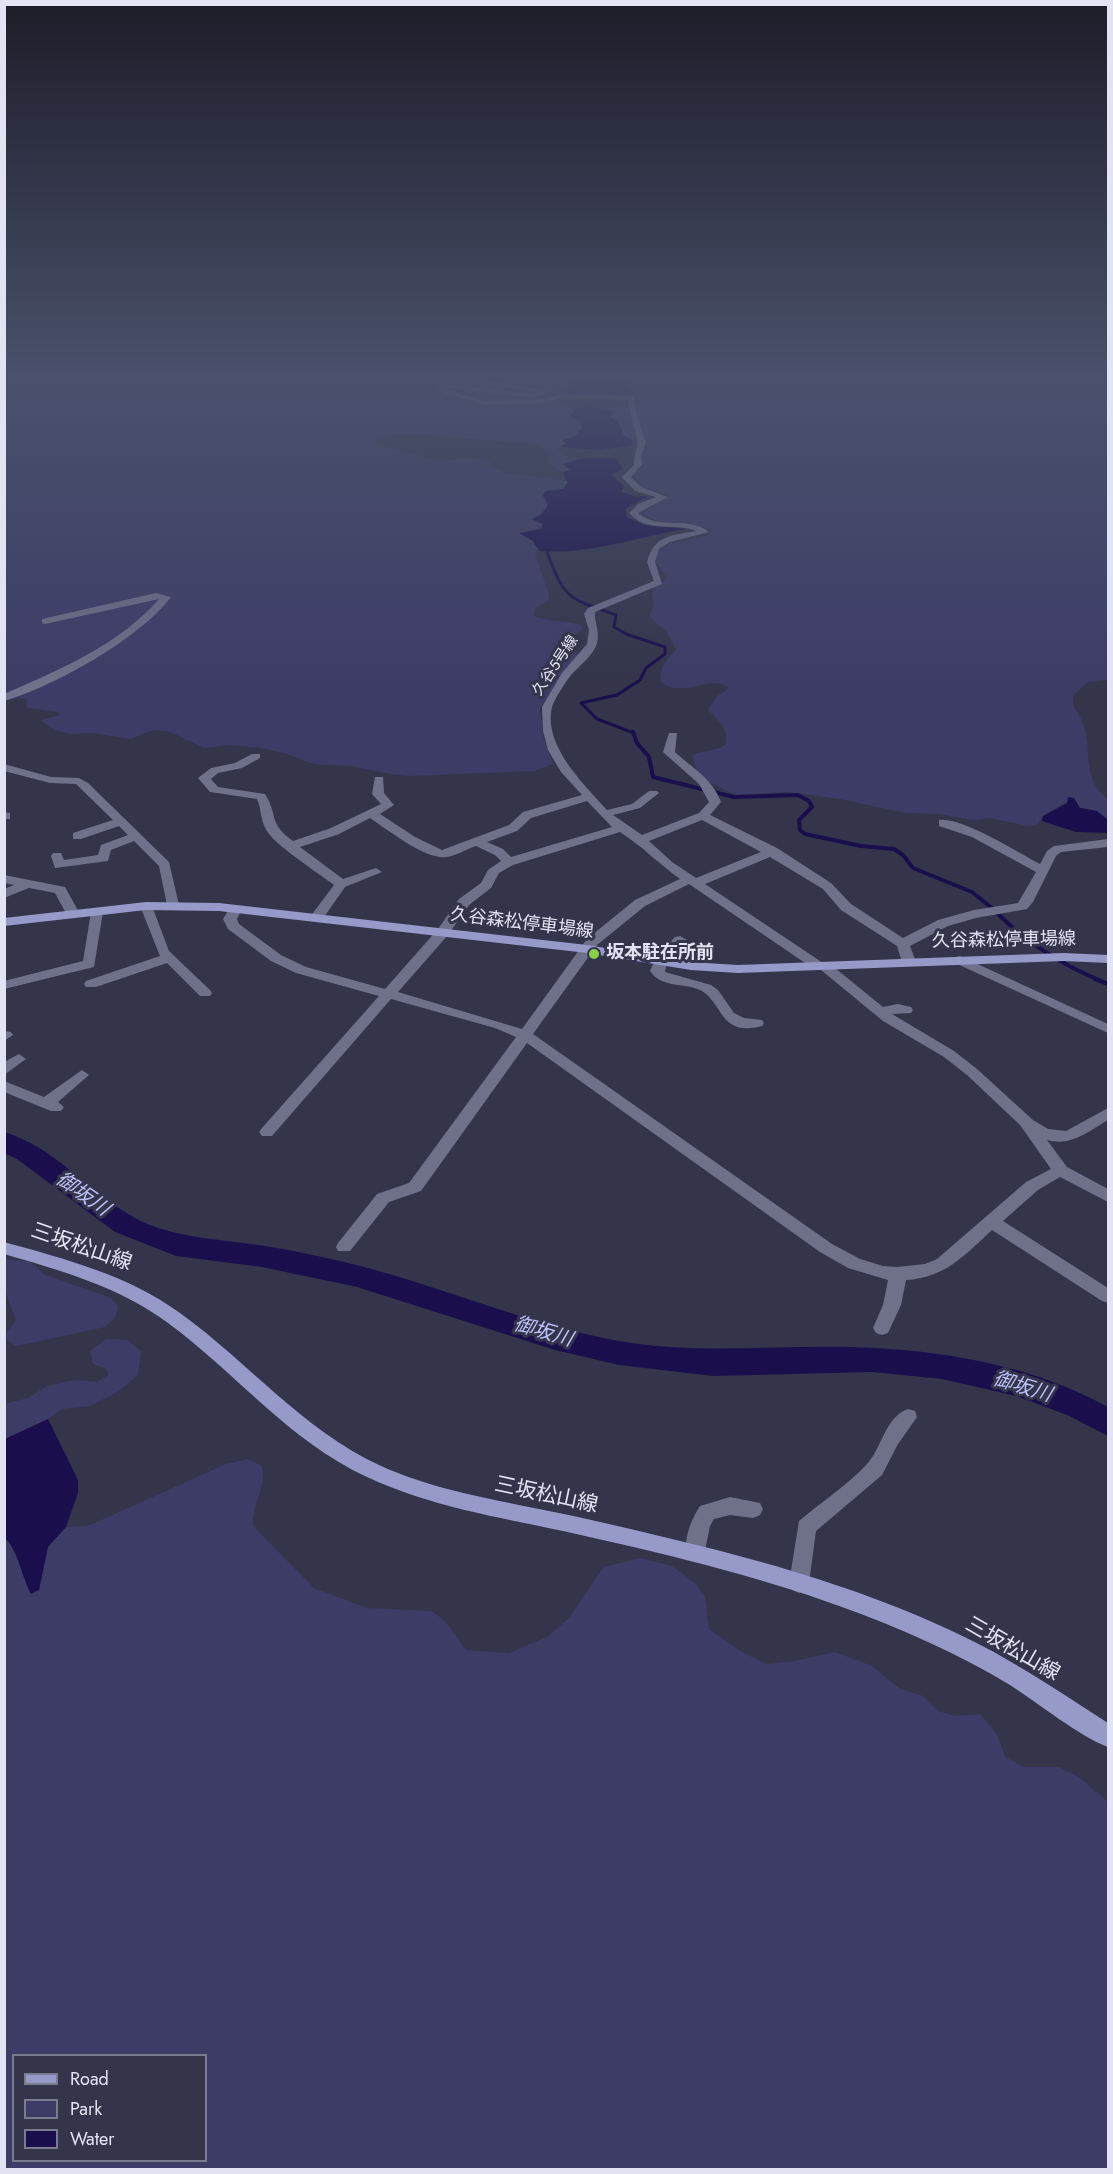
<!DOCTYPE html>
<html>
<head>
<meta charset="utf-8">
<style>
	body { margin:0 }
	#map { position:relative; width:1113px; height:2174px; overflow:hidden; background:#34354b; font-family:Jost,sans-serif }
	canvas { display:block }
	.frame { position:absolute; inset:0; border:6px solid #e3e4f3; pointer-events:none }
	.legend { position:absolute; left:12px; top:2054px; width:195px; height:108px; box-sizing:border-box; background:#34354b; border:2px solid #7a7b8e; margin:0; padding:8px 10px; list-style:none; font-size:18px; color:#e3e4f3 }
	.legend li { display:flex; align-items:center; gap:12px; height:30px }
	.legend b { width:30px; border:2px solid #7a7b8e }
</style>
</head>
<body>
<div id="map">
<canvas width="1113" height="2174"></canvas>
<div class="frame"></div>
<ul class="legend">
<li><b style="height:8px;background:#9799c9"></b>Road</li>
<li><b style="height:16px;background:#3d3c67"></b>Park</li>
<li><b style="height:16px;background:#1a0f4c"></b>Water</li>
</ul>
</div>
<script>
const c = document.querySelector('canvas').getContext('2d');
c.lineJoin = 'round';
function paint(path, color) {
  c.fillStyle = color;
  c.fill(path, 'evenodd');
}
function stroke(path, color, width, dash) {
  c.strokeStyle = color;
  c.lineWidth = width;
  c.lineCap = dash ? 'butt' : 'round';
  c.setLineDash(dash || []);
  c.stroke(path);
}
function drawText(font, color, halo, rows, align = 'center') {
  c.font = font + ' Jost,"Noto Sans JP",sans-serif';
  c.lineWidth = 6;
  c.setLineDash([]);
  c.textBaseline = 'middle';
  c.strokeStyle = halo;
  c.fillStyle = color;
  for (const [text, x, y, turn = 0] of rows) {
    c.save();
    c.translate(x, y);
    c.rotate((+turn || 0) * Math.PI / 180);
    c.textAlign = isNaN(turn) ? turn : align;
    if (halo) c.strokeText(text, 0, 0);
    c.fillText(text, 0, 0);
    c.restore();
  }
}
const green = new Path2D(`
	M12,380h553l6,6 -11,14 3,4 10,5 -2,7 9,5 2,7 -4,6 -16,7 4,2 -9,5 6,7 13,5 -12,5 7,5c-10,3 -15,0 -22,-7l-1,-12 -13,-7 -134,-11 -24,7 -1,3 61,18 43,-3 8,3 12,11 68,9 -4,8 -21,7 5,9 -7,10 -9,4 11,5 -2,5 -21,4 13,8 6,10 -4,3 14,41v5l-13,7 -3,8c16,9 44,4 51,13l-22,17 19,11 -41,52 3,28 10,28 -19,7 -125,5 -19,-2 -39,-8 -37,-2 -27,-10 -25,-6 -33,-3 -25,3 -36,-17 -15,-1 -22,9 -39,-6 -22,1 -16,-4 -13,-10 19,-5 -1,-3 -32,-4v-8l-5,-2 -17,2 -1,-270 4,-7h-3v-41z
	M640,380h468v300l-20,2 -15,13c0,16 3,13 9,26 12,23 -3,58 26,78v21l-15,-10 -13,-2 -12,-7 -25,15 -6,9 -9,1 -38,-8 -17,2 -35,-6 -32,-1 -66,-14 -53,-7 -51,3 -29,-14 -10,-11 -5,-14c9,-6 22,-4 33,-11 5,-14 -7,-26 -17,-35l8,-13 13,-9c-18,-15 -47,12 -68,-6 -3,-15 7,-22 15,-33l-11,-19 -16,-13 5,-11 -2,-15 15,-13 -12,-16 2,-9 14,-10 37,-7 4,-6c-17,-7 -62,-3 -69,-18l26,-17 -31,-9 2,-2 -7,-10 12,-8 -11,-5 1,-13 -13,-16 -4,-10 -9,-5 3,-6 -3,-3 28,-6 5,-11z
	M4,1259l25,2 16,14 66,23 7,8 -3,12 -10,9 -89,19 -9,-6v-8l9,-12 -11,-29z
	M106,1339l21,1 14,11 -3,24 -19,16 -29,15 -28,3 -14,10 -43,20v-35l23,-6 19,-12 28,-6 22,2 11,-7 -1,-6 -14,-5 -3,-13z
	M249,1459l13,7c5,22 -10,36 -9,60l61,62 53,20 65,3 14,11 20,28 43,3 38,-16 21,-18 36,-52 36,-9 32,8 23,17 10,14 4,32 29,21 28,14 29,-3 40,-9 37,14 28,23 23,7 15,15 17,5 25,-2 17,20 8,23 20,10h34l21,11 28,24v367h-1103l-1,-631c15,12 17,39 27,55l8,-3 9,-44 18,-19 22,-1 138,-62zM14,2056h192v104h-192z`);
const water = new Path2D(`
	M565,380h64l1,2 -3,2 3,5 -4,7 -62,-1 -2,-2 9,-7z
	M589,407l24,4 -3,7 8,3 6,15 9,5 -2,5 -31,4 -38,-3 4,-4 -5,-3 13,-3 8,-9 -2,-7 -10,-5 4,-3 -1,-4z
	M584,458h32l7,11 -12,6 13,11 -3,6 15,5 12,-1 -22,13 1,8 17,8 42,4c-50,8 -96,26 -147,22l-6,-10 -14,-8 22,-4 2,-5 -12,-5 10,-4 7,-10 -5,-9 2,-5 18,-2 5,-7 -3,-3 -2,-7 7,-2 -7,-6z
	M1068,797l6,1 6,10 17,3 11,9v13l-32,-1 -34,-11 1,-5 24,-13z
	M48,1419l30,61v13l-12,34 -18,20 -9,43 -8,4c-9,-17 -13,-44 -26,-56v-99z`);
const streamFar2 = new Path2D(`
	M550,549l-3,3c18,49 22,46 69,63l-2,12 12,7 39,13v7l-19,14 -6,12 -23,15 -36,8 16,16 37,14`);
const streamFar1 = new Path2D(`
	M633,732l4,11 12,14 4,20 81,20 64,-2 11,6 3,6 -13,13 1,10 5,4 56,12 33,3 9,6 10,13 59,24 21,17
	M997,913c28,28 65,52 102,67`);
const stream = new Path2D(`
	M1095,979l13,5`);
const river = new Path2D(`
	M4,1132c51,15 86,61 131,86 38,20 82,21 124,27 32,5 66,12 97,20 88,22 173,60 263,76 87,15 168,2 255,7 79,4 164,20 234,59v29l-41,-21 -51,-19 -74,-17 -70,-7 -159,4 -94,-11 -64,-15 -198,-63 -95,-20 -86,-11 -61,-24 -98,-73 -13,-6z`);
const minor = new Path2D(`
	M466,380h20l60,11 -3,4 -13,3 -76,-10 -10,1 40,12 61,-2 16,-5 73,2 2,16 10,31 -5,13 1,9 -11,12 10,10 27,10 -30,16c20,18 51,2 71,19l-39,10 -11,7 -4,13 7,22 -67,28c-1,10 5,19 2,31 -3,12 -18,23 -26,32 -6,8 -16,23 -19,32 -9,39 32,77 55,103l25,-6 17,-13h8l2,2 -19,15 -27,7 29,20 57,-22 10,-11 -10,-18 -36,-32 6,-19h8l-2,19c17,16 37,26 46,50l-11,13 67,33 54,35 20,21 52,34 35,-18 36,-10 44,-7 18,-31 -64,-35 -33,-11v-6c22,-4 80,33 101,44l7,-13 7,-5 54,-7v8l-47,5 -5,4 -23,46 -6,7 -51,9 -28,8 -38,20 6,16 -7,4 -7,-4 -5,-16 -56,-36 -18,-21 -53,-32 -65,27 118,79 7,1 53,43 15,-3 13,3 2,3 -2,3 -19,1 62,37 23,18 56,51 15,9 18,2 42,-23v12c-19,11 -37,27 -61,20l20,27 41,22v13l-48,-25 -22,13 -35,31 105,67v15l-6,-2 -110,-71c-27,25 -47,48 -86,50l-5,25 -13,28 -6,2 -6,-2 -3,-5 10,-23 5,-25 -40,-12 -28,-16 -293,-209 -106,148 -32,11 -39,49h-12l-2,-4 2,-4 39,-49 32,-11 107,-146 -21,-9 -104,-29 -119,137h-10l-3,-4 3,-4 117,-132 -83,-23 -25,-12 -43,-32 -5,-10 8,-13h10l1,3 -5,10 2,5 42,31 25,12 79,22 53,-60 21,-30 22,-16 7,-13 13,-9 -6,-6 -19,-9c-10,3 -25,13 -36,11 -20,-2 -52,-27 -70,-39l-31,16 -39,13 43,32 33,-11 6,4 -37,15 -23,33h-10l-2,-3 24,-32c-16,-12 -54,-37 -65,-51 -9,-11 -7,-24 -12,-35l-47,-7 -12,-14 13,-10 24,-5 17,-9h8v4l-18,10 -24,5 -7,6 7,8 47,7c14,22 2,28 28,47l38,-13 50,-24 -9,-10 3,-17h8l1,16 10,12 -14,9 35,23 27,13 67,-25 14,-13 59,-17 -21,-23 -13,-22 -5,-19 -1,-24 20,-34 25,-29 2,-14 -5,-16 4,-6 66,-27 -7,-19c8,-28 24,-26 50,-31 -24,-9 -49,3 -68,-18l9,-9 18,-7 -21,-6 -13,-14 12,-12c-1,-9 5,-17 3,-25 -2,-14 -8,-26 -9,-40l-66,-2 -16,5 -62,2 -49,-15 6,-5 13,-1 76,10 8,-2zM587,801l25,26 -101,30 -8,-8 -16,-7 30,-11 14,-13zM702,820l59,32 -65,26 -24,-16 -23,-21zM620,832c22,14 39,32 60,47l-45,21 -48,39 -65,90 -124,-37 50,-57 21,-30 22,-17 8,-15 14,-8zM689,884l125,85 7,1 62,51 61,36 23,18 53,50 31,44 -25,13 -89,77 -12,5 -28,3 -14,-1 -23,-7 -28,-15 -299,-210 64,-89 48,-39z
	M156,593l15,4c-32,42 -116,89 -167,104v-7c55,-24 115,-49 155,-95l-114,25 -3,-1v-4z
	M4,764l47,13 28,1 9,5 81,79 10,43 -1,3 -5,1 -6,-4 -8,-39 -25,-25 -23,9 -3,11 -53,7 -4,-12 2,-3h8l3,7 34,-5 3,-10 27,-10 -9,-9 -38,13h-8v-6l40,-13 -37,-36 -26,-1 -46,-12z
	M4,812l6,1v6h-6z
	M4,875l61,12 15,27 -7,4 -5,-1 -13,-24 -26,-5 -25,10v-9l10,-4 -10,-2z
	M146,902l6,4 17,45 41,39 2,3 -2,3h-10l-33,-33 -71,24h-10l-2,-3 2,-3 74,-25 -20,-50z
	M97,908l6,4 -9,55 -90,22v-8l79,-20 8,-49z
	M680,936l7,4 -20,21 -2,11 46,13 7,5 16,23 10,5 18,2 2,3 -2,3c-42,11 -38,-21 -60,-35 -17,-9 -40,-2 -52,-20l6,-14 19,-20z
	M960,956l148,68v9l-153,-70 -2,-3 2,-3z
	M4,1031l7,1 2,3 -9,6z
	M19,1054l7,5 -22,16v-13z
	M82,1070l7,5 -31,27 6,5 -3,4h-10l-47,-19v-11l40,16z
	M908,1409l7,2 2,6 -19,27 -16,31 -66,56 -7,52 -3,7 -7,3 -7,-3 -3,-7 10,-62c22,-19 49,-36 68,-57 15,-16 18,-47 41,-55z
	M730,1497l30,6 3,6 -3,6 -7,3 -23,-3 -16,4 -4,7 -7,34 -7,2 -7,-2c-8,-17 2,-40 11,-54z`);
const major = new Path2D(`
	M146,902l73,1 368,42 104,17 47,3 326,-12 44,2v8l-44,-2 -326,12 -47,-3 -104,-17 -368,-42 -73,-1 -142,16v-8z
	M4,1242c61,17 124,33 176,71 68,49 122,116 199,152 50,23 106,33 160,44 46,9 92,20 137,31 109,26 219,59 318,112 39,22 77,47 114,71v24c-28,-10 -71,-45 -98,-62 -53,-32 -110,-57 -168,-78 -90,-33 -185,-55 -279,-76 -66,-14 -134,-25 -196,-54 -78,-36 -131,-104 -199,-154 -48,-36 -106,-52 -164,-69z`);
const markers = [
	[594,954,6,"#89cf48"]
];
const farStreetnames = [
	["久谷5号線",556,666,-56]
];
const streetNames = [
	["久谷森松停車場線",522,924,7],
	["久谷森松停車場線",1004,941,-1]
];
const poiNames = [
	["坂本駐在所前",606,954]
];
const waterNames = [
	["御坂川",82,1195,35],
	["御坂川",543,1333,16],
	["御坂川",1022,1388,17]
];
const nearStreetnames = [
	["三坂松山線",81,1248,19],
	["三坂松山線",546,1496,12],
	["三坂松山線",1012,1650,30]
];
paint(green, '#3d3c67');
paint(water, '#1a0f4c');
stroke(streamFar2, '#1a0f4c', 3);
stroke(streamFar1, '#1a0f4c', 4);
stroke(stream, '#1a0f4c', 4.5);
paint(river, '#1a0f4c');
paint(minor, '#6f708a');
paint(major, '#9799c9');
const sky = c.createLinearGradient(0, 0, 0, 685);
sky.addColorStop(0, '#1d1d29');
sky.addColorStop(0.55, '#4a516c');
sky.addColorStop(1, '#4a516c00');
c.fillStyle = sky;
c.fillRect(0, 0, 1113, 685);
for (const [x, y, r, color] of markers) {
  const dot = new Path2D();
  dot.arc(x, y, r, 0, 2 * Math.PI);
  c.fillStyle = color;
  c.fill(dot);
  stroke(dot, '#34354b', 2);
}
drawText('15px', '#e3e4f3', '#34354b', farStreetnames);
drawText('18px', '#e3e4f3', '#34354b', streetNames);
drawText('bold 18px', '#e3e4f3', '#34354b', poiNames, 'left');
drawText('italic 20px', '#bec1fa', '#34354b', waterNames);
drawText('21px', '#e3e4f3', '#34354b', nearStreetnames);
</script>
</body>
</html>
